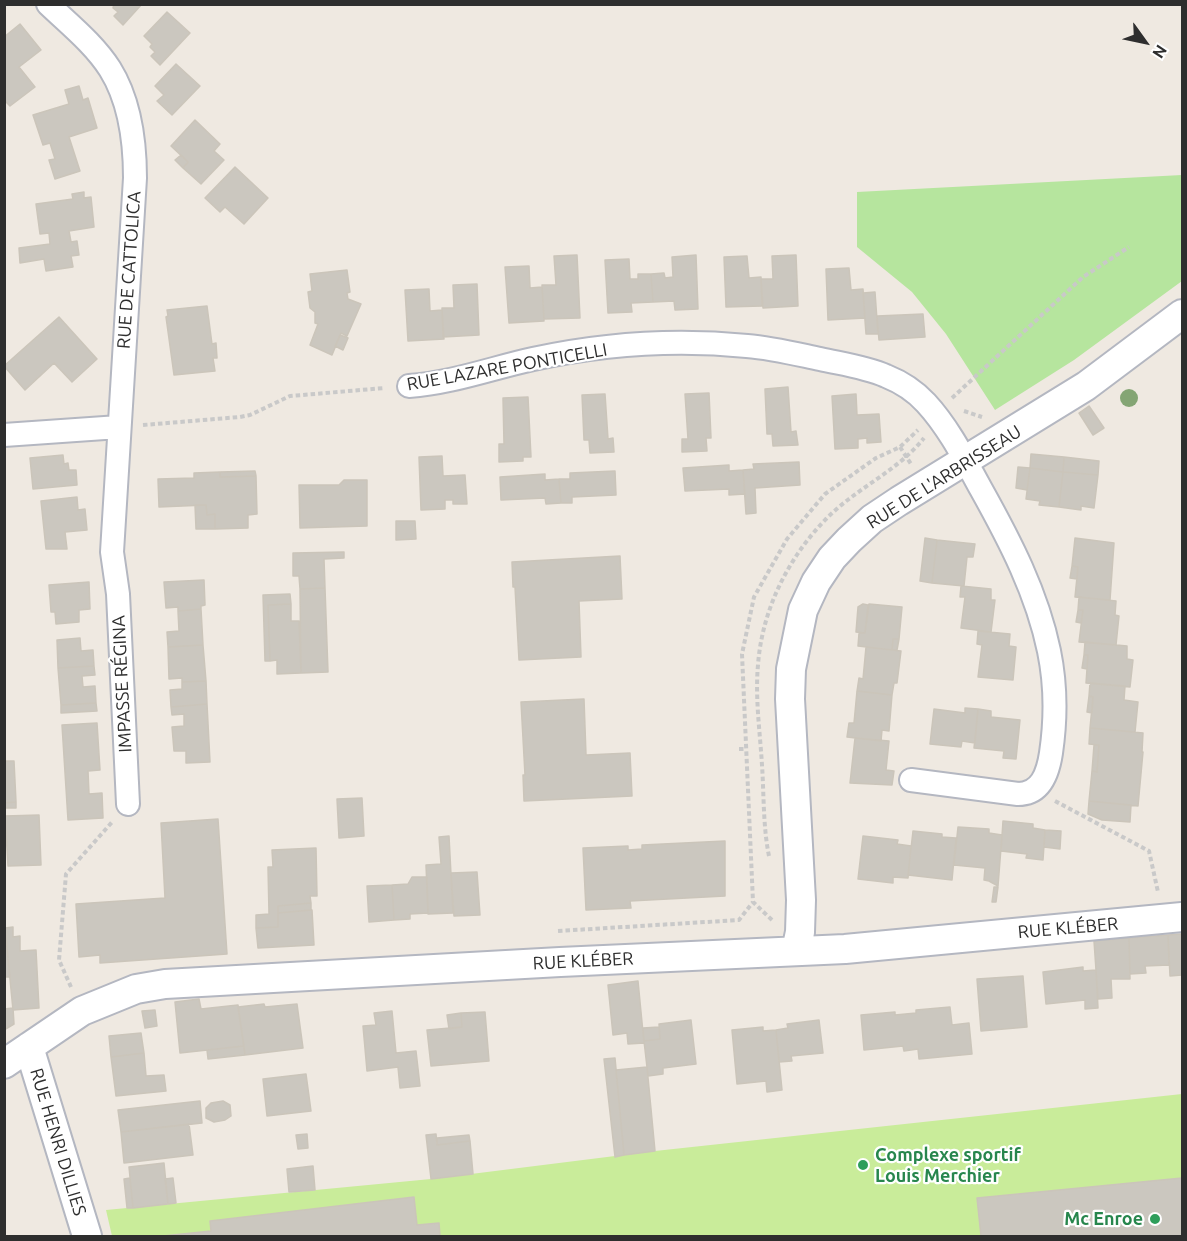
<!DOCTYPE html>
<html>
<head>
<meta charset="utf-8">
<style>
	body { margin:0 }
	#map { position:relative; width:1187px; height:1241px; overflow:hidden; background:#efe9e1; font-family:Ubuntu,sans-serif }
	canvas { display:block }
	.frame { position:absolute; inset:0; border:6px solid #2e2e2e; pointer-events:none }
	.north { position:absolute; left:1115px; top:12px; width:60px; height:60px; -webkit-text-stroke:4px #fff; paint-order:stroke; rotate:123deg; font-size:16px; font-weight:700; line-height:24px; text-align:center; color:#2e2e2e }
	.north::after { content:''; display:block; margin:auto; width:21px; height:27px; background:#2e2e2e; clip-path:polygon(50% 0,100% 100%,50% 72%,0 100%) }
</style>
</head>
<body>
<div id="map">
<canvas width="1187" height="1241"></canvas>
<div class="frame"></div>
<div class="north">N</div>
</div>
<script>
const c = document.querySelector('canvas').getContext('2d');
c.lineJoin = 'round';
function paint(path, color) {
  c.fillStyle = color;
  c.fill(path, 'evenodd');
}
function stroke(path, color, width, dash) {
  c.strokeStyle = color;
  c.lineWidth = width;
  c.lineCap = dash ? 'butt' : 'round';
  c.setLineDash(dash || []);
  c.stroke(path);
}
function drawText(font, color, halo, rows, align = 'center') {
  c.font = font + ' Ubuntu,sans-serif';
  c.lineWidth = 4.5;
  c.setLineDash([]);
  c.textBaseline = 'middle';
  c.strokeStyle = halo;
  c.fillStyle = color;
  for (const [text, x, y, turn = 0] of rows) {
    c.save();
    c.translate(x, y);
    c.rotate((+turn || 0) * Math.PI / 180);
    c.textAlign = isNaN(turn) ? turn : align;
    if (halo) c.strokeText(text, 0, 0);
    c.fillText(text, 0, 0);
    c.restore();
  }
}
const green = new Path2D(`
	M1182,175v106l-108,79 -79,50 -49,-76 -34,-42 -55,-45v-55z`);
const pitch = new Path2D(`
	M1182,1094v142h-1070l-6,-26 325,-31 224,-28z`);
const building = new Path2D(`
	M114,4h28l-19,21 -9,-9 4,-4 -5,-4z
	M167,12l23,21 -30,32 -9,-9 4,-4 -5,-5 2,-3 -8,-8z
	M20,24l21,26 -22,17 16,20 -25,19 -6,-6v-63z
	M176,64l24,22 -28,29 -15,-14 7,-6 -9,-9z
	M79,86l4,14 5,-2 9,30 -28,9 11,34 -25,8 -6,-19 6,-1 -5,-16 -7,2 -10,-30 36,-11 -4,-14z
	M195,120l25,24 -6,7 10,9 -23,24 -18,-16 5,-6 -17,-16z
	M181,155l7,7 -5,6 -8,-8z
	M235,167l33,31 -24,26 -19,-17 -5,5 -15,-14z
	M84,192v6l7,-1 3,30 -25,4 2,11 6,-1 2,14 -8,1 2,11 -27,4 -2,-12 -24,4 -1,-15 31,-4 -1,-11 -9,1 -4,-30 37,-5 -1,-5z
	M577,255l3,63 -36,1 -2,-34h14l-2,-29z
	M696,255l2,54 -23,1 -1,-9 -21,1 -2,-28 13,-1 1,5 8,-1 -1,-20z
	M796,255l2,51 -35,2 -2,-29h12l-1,-23z
	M747,256l2,22 12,-1 1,29 -36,1 -2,-50z
	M629,259l1,20h8v-5h13l2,28 -22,1 1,9 -24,1 -3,-53z
	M529,266l1,22 12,-1 2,34 -35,2 -4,-56z
	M849,268l2,22 12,-1 2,29 -37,2 -2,-51z
	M347,270l3,22 -3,1 1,6 13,5 -14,32 -6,-3 -9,22 -22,-10 8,-21 -3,-1v-11l-5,-4 -2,-16 4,-1 -2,-17z
	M477,284l2,51 -36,2 -1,-29h12l-1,-23z
	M429,289l1,22 12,-1 2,29 -36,2 -3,-51z
	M875,292l3,42h-12l-3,-41z
	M207,306l5,38 4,-1 1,15h-4l2,13 -41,4 -8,-58 2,-1 -1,-6z
	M923,314l2,23 -46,3 -2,-24z
	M59,317l38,42 -25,23 -18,-19 -29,27 -21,-24z
	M340,335l8,3 -5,12 -8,-4z
	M788,387l3,45 5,-1 2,14 -25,1 -1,-12h-5l-2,-45z
	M709,393l2,45h-5l1,13 -25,1v-13h6l-3,-45z
	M605,394l3,45 5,-1 1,14 -24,1 -1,-13h-5l-2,-45z
	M856,394l1,21 22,-1 2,28 -14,1v-5l-9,1v9l-23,1 -3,-53z
	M528,397l3,60h-8v4l-24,1v-18h5l-1,-46z
	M1089,406l15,22 -11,7 -14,-22z
	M1031,454l33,3 -1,15 -33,-4z
	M63,455l1,9 4,-1 1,7h7l1,15 -44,4 -3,-31z
	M442,456l1,20 22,-1 2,29h-14v-4h-8v9l-24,1 -2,-53z
	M1064,457l35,4 -1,14 -35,-3z
	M799,462l1,23 -45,3 1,25 -10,1 -3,-44 11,-1 -1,-5z
	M729,465v6l14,-1 2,24 -16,1v-6l-44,2 -2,-23z
	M1018,467l12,1 -3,22 -11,-2z
	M1030,468l33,4 -4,35 -20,-2 1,-4 -14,-2z
	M255,471l1,5 -36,1v-5z
	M615,471l1,24 -44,2v6h-11l-2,-24h11v-6z
	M220,472v5l36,-1 1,38 -9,1v13l-33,1v-15l-8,1 -1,-10 -47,2 -1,-28 36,-1v-5z
	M1063,472l35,3 -4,33 -13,-2v4l-22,-3z
	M545,474v6l14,-1 2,24 -15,1 -1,-6 -44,2 -1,-23z
	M344,480h23v46l-67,2 -1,-43h40z
	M77,497l1,13 7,-1 2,21 -22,2 2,17h-21l-5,-48z
	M195,505h11l1,10 8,-1v15h-19z
	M396,521h19l1,18 -20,1z
	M925,538l12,2 -5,43 -12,-2z
	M1075,538l39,5 -4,57 -35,-3 3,-30 -6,-1z
	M937,540l38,4 -2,13h-6l-3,29 -32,-3z
	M344,552v6l-20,1 1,29 -25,1 -1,-13h-6v-23z
	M620,556l2,43 -43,2 2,56 -62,3 -4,-73h-2l-1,-25z
	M1072,566l6,1 -1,12 -7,-1z
	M204,580l1,25 -4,1v3l-23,2v-4l-12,1 -2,-26z
	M89,582l1,27 -11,1v12l-23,2 -1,-12h-4l-2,-27z
	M961,586l30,3v11h4l-4,32 -30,-4 4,-31h-5z
	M325,588l3,84 -27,1 -1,-84z
	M290,594l1,10 -23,1 2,56h-5l-2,-66z
	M1079,597l37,4 -1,14 4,1 -3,29 -37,-3 4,-32h-5z
	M291,604v17h8l2,52 -24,1v-14l-7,1 -2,-56z
	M863,604l5,1 -3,28 -9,-1 2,-25z
	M869,604l33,3 -3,32h-6l-1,11 -34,-4 1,-13h6z
	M201,609l2,36 -35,2 -1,-15 12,-1 -1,-20z
	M1078,610h5l-2,13 -5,-1z
	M978,631l32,3 -1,12 7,1 -3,33 -35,-3 4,-32 -5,-1z
	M80,638l1,13 12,-1 1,16 -36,2 -1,-28z
	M893,639h6l-2,11h-5z
	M1085,642l42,4v13l6,1 -3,27 -44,-4 2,-28h-4z
	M203,645l3,36 -24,1v-4l-13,1 -1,-32z
	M866,647l35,4 -4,32h-3l-2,12 -35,-4 2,-13 4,1z
	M1084,655h4l-1,14 -5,-1z
	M94,666l1,9 -13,1 1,11 12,-1 1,17 -35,2 -3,-37z
	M206,681l1,23 -36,3 -1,-17 12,-1v-7z
	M1090,683l35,3 -1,14 14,2 -3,30 -45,-4 3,-31 -4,-1z
	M857,691l35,4 -3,36 -7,-1 -1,11 -34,-4 2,-14h5z
	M1089,696l4,1 -1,16 -5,-1z
	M584,699l2,56 44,-2 2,43 -108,5 -1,-26h2l-4,-73z
	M96,703l1,8 -36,2v-8z
	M207,704l3,58 -24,1v-12h-12l-2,-24 12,-1v-12l-12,1 -1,-8z
	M965,708l13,1 -3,34 -13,-2 -1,6 -31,-3 4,-35 31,4z
	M978,709l13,2v6l29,3 -4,39 -13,-1 1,-7 -30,-3z
	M97,723l3,47 -12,1 1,23 13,-1 1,25 -35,2 -6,-95z
	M1090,728l53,5 -1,19h1l-5,54 -49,-5 3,-30 5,1 2,-27 -10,-1z
	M855,738l34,3 -3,29 8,1 -2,14 -42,-2z
	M1094,745h5l-2,27 -5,-1z
	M4,761h10l2,41 -12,1z
	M362,798l2,38 -25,2 -2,-39z
	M1089,801l42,4 -1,17 -28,-2 -14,-6z
	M16,802v6h-12v-5z
	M39,815l2,50 -33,1 -3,-50z
	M218,819l9,135 -127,9v-8l-21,2 -3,-53 89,-6 -4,-75z
	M1003,821l30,3v4l12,2 -2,30 -17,-2 1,-4 -26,-3z
	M958,827l31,2v4l13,2 -4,51 -9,-5 -5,-1 1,-12 -31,-3z
	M1045,830l16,1 -1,18 -16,-2z
	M913,831l29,3v3l14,1 -4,42 -44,-5z
	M449,836l4,77 -25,1 -2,-49 15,-1 -2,-27z
	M863,836l35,4 -1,4 14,2 -3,32 -15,-1v6l-35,-4z
	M725,841v55l-95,5 1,7 -45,2 -3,-62 45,-2v4l14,-1v-4z
	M316,848l1,48h-7l1,7 -33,3v21l-22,1v-13l13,-1 -1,-47h5l-1,-17z
	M477,872l3,43 -26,1 -3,-43z
	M412,877h15l1,36 -18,1v5l-16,1 -2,-35 16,-1z
	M392,885l2,35 -25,2 -2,-36z
	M994,887h4l-2,15h-4z
	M311,903v7l-33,3v-7z
	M312,910l2,35 -56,3 -2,-20 22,-1v-14z
	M4,919l6,58h-6z
	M13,927v10l7,-1v15l16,-1 3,58 -26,2 -8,-82z
	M1182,934v41l-12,1 -2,-41z
	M1168,935l1,30 -24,1 1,7 -16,1 -1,-36z
	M1129,938l1,41h-19l1,19 -14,1 -4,-58z
	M1083,967v4l13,-1 2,38 -13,1v-9l-39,4 -3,-32z
	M1023,976l4,51 -46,4 -4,-52z
	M638,981l6,62 -16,1 -1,-11 -14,2 -5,-50z
	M199,999l2,10 37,-4 6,41 -64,7 -5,-51z
	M264,1004l1,3 32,-3 6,44 -58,7 -7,-48z
	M950,1007l2,18 17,-2 3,31 -53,5 -1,-10 -14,2 -1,-5 -39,4 -3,-35 34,-3v3l21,-2v-3z
	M13,1008l1,16 -10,6v-21z
	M155,1010l2,16 -12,2 -3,-17z
	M392,1011l4,42 20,-2 4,35 -20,2 -2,-21 -31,4 -4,-45 13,-1 -2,-12z
	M485,1012l4,49 -58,5 -4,-36 35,-3 -1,-14z
	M461,1013l1,14 -13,2 -2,-14z
	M691,1020l5,44 -33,4v6l-15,2 -4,-35 16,-2 -1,-15z
	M819,1020l4,33 -32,3 1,5 -13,1 -3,-32 12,-2 -1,-4z
	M659,1027l1,12 -16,2 -1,-13z
	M763,1027v4l13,-1 6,60 -15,2 -1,-11 -29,3 -5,-54z
	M141,1033l3,20 -33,4 -2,-21z
	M244,1046l1,9 -37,4 -1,-9z
	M144,1053l2,23 18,-1 2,16 -50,5 -5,-39z
	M615,1058l9,97 -9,2 -11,-98z
	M647,1067l8,84 -31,4 -8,-85z
	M306,1074l5,37 -44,5 -4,-37z
	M200,1101l2,22 -81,9 -3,-22z
	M223,1101l7,4 1,11 -6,4 -11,2 -8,-4v-10l5,-5z
	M189,1124l4,31 -69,8 -3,-31z
	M307,1134l1,14 -10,1 -2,-14z
	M436,1134l1,11 33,-4 3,33 -42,5 -5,-44z
	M469,1135l1,6 -33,4v-7z
	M164,1163l4,41 -35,4 -4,-41z
	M313,1166l2,24 -26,2 -2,-23z
	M130,1178l3,30h-6l-3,-29z
	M173,1178l3,25 -8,1 -3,-25z
	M1182,1178v58h-201l-4,-38z
	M414,1197l3,28 22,-2 1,13h-277l48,-5 -1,-10z`);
const path = new Path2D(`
	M952,398l131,-121 46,-30
	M964,411l18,6
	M143,425l97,-8 10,-2 40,-19 95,-8
	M900,447l11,17
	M739,749h6
	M1055,801l94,50 9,41
	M769,856c-6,-29 -5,-61 -7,-91 -2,-33 -7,-67 -4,-100 4,-55 30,-107 68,-146 30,-31 71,-47 98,-81
	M772,920l-19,-18 -11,-248 12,-57 33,-58 38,-45 51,-36 24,-11 18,-17
	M558,931l181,-11 14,-18
	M71,987l-12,-27 7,-86 47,-53`);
const minor = new Path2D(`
	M48,4c22,21 46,40 62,65 20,32 25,72 25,109l-23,374 6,42 10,210
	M409,386c43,-3 83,-18 124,-27 69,-15 144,-20 214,-13 25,2 49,8 73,13 22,5 45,8 66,17 15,6 29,15 40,27 23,25 39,57 55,86 29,52 56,104 68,162 7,34 7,68 2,102 -3,20 -10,41 -33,41l-107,-14
	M4,435l115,-8`);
const tertiary = new Path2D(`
	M796,951l4,-19 1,-32 -11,-201 1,-30 12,-59 13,-28 16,-24 17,-18 23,-21 27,-18 187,-115 96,-72
	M29,1047l58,189
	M4,1064l78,-53 54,-22 29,-5 395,-22 285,-13 337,-32`);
const trees = [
	[1129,398]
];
const markers = [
	[863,1165,6,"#2e9e5b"],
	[1155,1219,6,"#2e9e5b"]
];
const streetNames = [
	["RUE DE CATTOLICA",129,270,-86],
	["RUE LAZARE PONTICELLI",507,367,-10],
	["RUE DE L'ARBRISSEAU",944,477,-32],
	["IMPASSE RÉGINA",122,684,-93],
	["RUE KLÉBER",1068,928,-5],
	["RUE KLÉBER",583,961,-3],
	["RUE HENRI DILLIES",58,1142,73]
];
const leisureNames = [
	["Complexe sportif",875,1155],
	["Louis Merchier",875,1176],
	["Mc Enroe",1143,1219,"right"]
];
paint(green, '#b6e59e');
paint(pitch, '#c9ec9a');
paint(building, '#cbc7bf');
stroke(building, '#cbc5ba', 1.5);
stroke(minor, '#b4b7c1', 26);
stroke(tertiary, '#b4b7c1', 32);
stroke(path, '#c9c9c9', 4, [4.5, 3]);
stroke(minor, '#fff', 22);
stroke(tertiary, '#fff', 28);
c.fillStyle = '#84a574';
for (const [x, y] of trees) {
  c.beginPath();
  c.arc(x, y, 9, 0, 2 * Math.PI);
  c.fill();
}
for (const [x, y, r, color] of markers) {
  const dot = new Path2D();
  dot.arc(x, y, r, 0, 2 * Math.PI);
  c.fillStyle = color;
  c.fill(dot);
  stroke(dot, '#fff', 2);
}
drawText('18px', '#2e2e2e', '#fff', streetNames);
drawText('bold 18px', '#27864d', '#fff', leisureNames, 'left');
</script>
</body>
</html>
